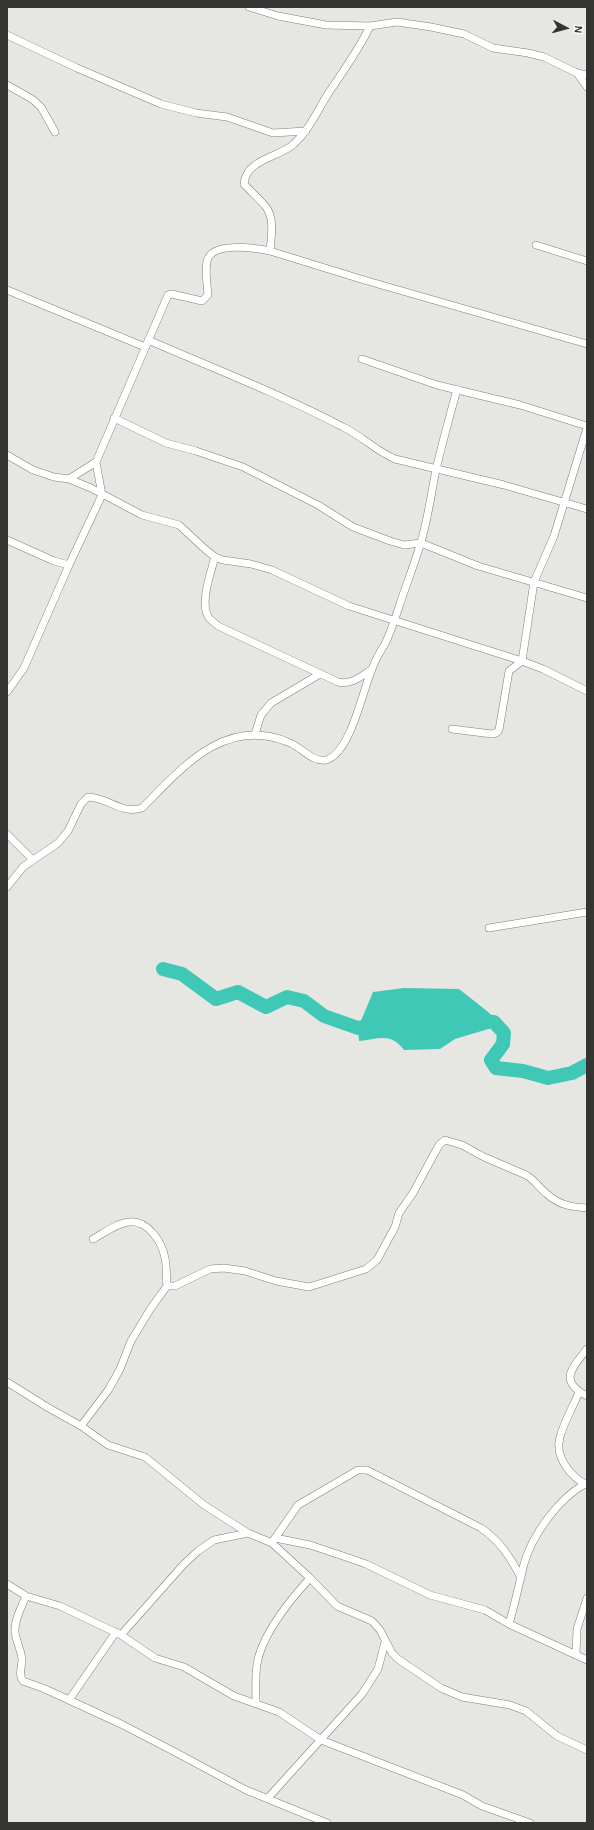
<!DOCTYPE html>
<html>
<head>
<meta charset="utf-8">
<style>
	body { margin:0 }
	#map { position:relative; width:594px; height:1830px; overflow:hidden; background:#e6e7e2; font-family:"Alegreya Sans",sans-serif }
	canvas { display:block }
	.frame { position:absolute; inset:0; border:8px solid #343532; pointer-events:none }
	.north { position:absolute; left:546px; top:8px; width:40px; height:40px; -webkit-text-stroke:3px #fff; paint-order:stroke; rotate:96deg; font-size:11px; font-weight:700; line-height:16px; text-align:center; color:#343532 }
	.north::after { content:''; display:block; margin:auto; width:14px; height:18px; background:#343532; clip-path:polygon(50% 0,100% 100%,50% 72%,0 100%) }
</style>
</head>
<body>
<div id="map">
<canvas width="594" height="1830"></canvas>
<div class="frame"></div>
<div class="north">N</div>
</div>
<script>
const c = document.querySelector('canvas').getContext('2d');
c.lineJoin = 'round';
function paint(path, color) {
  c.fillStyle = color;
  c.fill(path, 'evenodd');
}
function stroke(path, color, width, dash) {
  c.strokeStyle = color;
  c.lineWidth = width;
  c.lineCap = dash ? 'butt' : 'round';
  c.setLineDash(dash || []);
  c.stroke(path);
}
const water = new Path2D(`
	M404,988l55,1 28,22 11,10 -3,6 -40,12 -15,10 -36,1c-13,-18 -26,-11 -45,-9l-1,-13 15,-36z`);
const river = new Path2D(`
	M163,969l19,5 34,25 22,-7 28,15 21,-10 17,4 20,15 34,12 18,-4
	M479,1021l15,1 10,11 -1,11 -12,16 5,8 27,3 25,7 24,-5 15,-8`);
const minor = new Path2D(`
	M249,7l29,9 48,9 44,1 27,-4 34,5 33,7 29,14 35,5 16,4 33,16 10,2
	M7,35l70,33 84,36 35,9 31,4 46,16 33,-2
	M577,73l10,14
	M7,85l25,14 9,8 14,25
	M536,245l51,16
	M270,251c1,-13 5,-32 -4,-44 -6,-8 -15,-15 -22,-23 2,-25 34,-26 50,-40 16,-15 23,-33 34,-50 15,-23 31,-44 42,-68
	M7,290l138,57
	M148,340c65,28 132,54 195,87 19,9 33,24 52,32l109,26 83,24
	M362,359l75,26 83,20 67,21
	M114,418l52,25 30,8 47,16 75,38 35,22 37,14 14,4 17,-2 57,23 109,32
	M7,455l26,15 21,7 15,2 22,9 51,27 37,10 27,25 9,7 8,3 28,4 21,6 77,36 173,55 21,8 44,22
	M69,479l27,-17
	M7,540l47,21 15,4
	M215,557c-4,15 -16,47 -6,61 3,3 7,6 9,8l120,56c13,3 22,-5 33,-12
	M7,692l17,-24 45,-103 33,-70 -6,-33 72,-167 4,-1 30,7 6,-6c-1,-11 -3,-23 -1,-34 5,-20 48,-13 63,-10l94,29 223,64
	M452,729l40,5 4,-1 3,-3 10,-59 13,-10 12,-79 20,-46 33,-108
	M255,734l6,-19 10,-12 49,-29
	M7,834l26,26
	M7,887l16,-20 35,-24 10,-12 13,-27 7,-7c20,0 33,18 54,11 40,-40 82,-92 146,-66 12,4 25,21 38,18 25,-7 37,-71 46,-91 3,-9 8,-17 13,-25 8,-17 13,-35 19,-52 6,-17 12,-33 17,-50 7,-23 10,-48 15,-72 6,-27 14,-54 21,-81
	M489,928l98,-16
	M167,1286h8l35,-17 14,-1 21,3 31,10 33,6 57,-18 11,-9 18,-33 4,-14 14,-20 26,-48 6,-5 17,5 22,12 42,18c9,5 13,13 21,19 12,11 24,13 40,14
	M587,1349c-15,19 -29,32 0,47
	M7,1382l40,25 34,19 27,19 37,12 59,48 44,28
	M579,1392c-6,15 -15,30 -19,45 -6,20 11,40 27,48
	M81,1426l28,-37 11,-20 11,-28 20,-33 16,-22c-1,-9 0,-19 -2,-28 -3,-16 -17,-38 -36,-36 -12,1 -25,11 -36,17
	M275,1538l35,7 30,10 26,9 64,31 55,15 24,14 78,36
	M273,1541l25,-36 60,-35h9l114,58c19,13 30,30 40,50
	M7,1584l19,12 34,10 61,29 34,23 29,9 50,29 45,16 42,28 142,55 19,11 48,17
	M26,1596c-4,10 -12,24 -11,36 1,9 6,18 7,27 0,8 -4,16 1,22l22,8 76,35 54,28 71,38 81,33
	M509,1624c6,-20 10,-40 15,-60 8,-29 35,-66 61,-80
	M121,1635l62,-70 15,-14 16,-11 34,-7 24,10 38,35 27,28 35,15 8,9 12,23 6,6 43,29 21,9 48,8 16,6 31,25 30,14
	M576,1654l1,-25 10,-31
	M69,1700l47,-68
	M256,1704c0,-13 -1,-27 1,-40 5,-30 33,-64 53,-86
	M268,1798l94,-104 16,-25 7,-27`);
paint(water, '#40c8b6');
stroke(river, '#40c8b6', 14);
stroke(minor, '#7d7f7a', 8);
stroke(minor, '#fff', 7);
</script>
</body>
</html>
